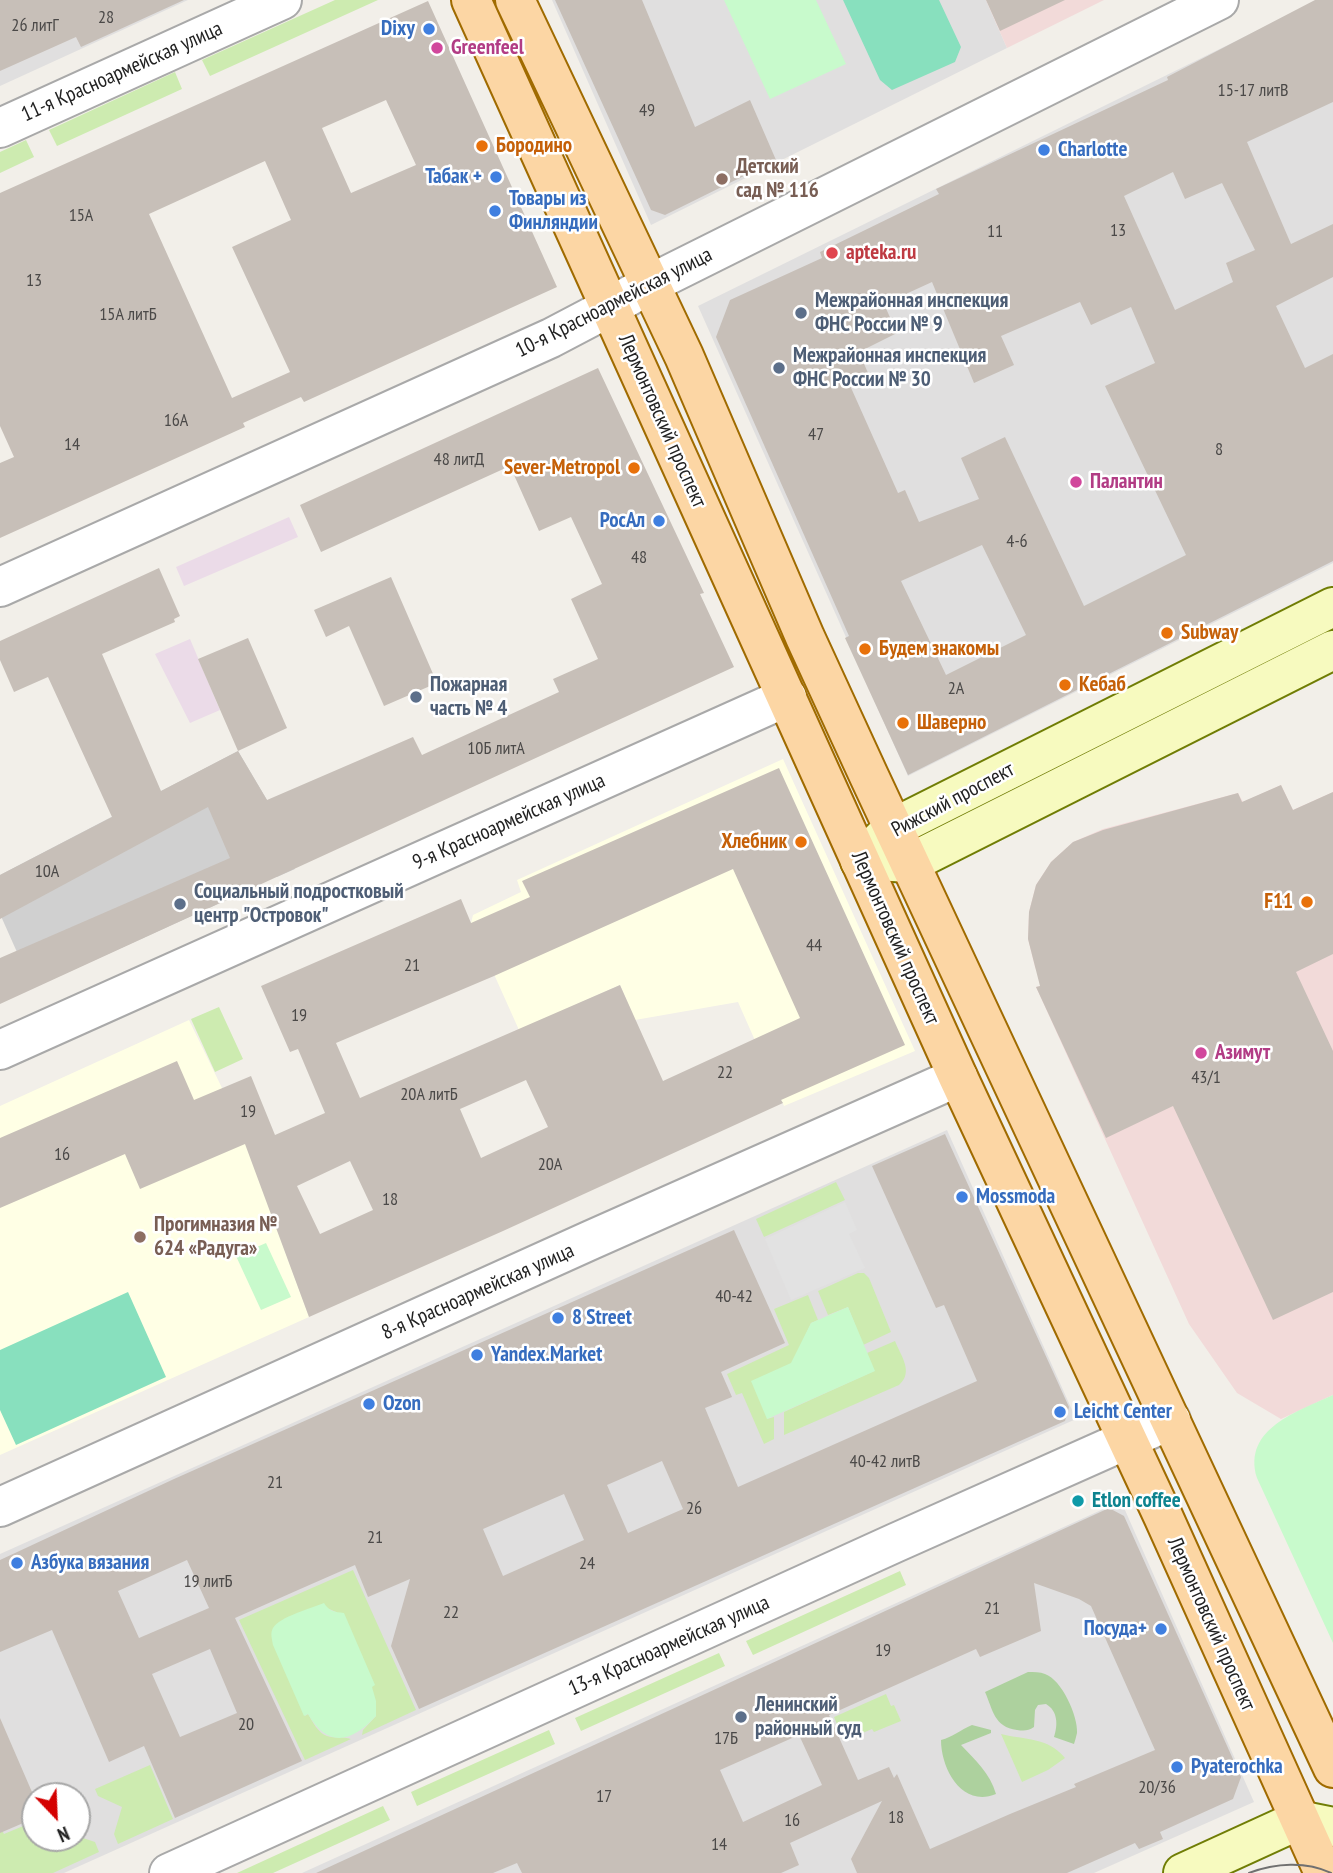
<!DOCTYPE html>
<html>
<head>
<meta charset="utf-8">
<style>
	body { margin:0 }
	#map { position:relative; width:1333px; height:1873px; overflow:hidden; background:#f2efe9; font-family:"PT Sans Narrow",sans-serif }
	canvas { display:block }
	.north { position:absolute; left:21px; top:1782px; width:70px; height:70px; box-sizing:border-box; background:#fff; border:2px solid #a7a7a7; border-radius:50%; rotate:157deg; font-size:19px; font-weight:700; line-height:28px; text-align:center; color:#222 }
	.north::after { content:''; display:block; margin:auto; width:24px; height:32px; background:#d40000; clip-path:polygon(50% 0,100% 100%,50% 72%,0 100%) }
</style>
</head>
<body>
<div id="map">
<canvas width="1333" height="1873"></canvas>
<div class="north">N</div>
</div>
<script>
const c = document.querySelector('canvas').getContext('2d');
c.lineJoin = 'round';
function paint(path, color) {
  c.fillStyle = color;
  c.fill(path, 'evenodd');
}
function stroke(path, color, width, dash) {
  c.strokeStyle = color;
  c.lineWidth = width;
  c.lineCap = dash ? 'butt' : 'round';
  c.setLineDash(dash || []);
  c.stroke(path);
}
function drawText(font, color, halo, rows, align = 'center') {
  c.font = font + ' "PT Sans Narrow",sans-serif';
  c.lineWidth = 5;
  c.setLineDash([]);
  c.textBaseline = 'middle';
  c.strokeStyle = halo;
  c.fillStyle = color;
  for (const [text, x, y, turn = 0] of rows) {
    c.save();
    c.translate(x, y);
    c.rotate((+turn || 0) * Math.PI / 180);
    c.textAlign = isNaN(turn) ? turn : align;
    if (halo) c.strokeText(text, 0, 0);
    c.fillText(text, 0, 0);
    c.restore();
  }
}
const residential = new Path2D(`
	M0,0h188l-188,86z
	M552,0h434l21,48 -356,177z
	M1319,0h14v563l-425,213 -210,-470z
	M947,1130l129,289 -1012,454h-64v-319zM35,1796h42v42h-42z
	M1121,1501l133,301 -160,71h-792z`);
const commercial = new Path2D(`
	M986,0h118l-97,48z
	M1281,785l12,25 40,-18v603l-52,24 -44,-26 -48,-69 -153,-337 7,-2 -8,-18 -7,-28 1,-27 7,-27 15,-23 22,-20 30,-13 135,-36 5,9z`);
const industrial = new Path2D(`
	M289,517l9,20 -114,49 -8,-19z
	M190,639l30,71 -30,13 -35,-69z`);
const education = new Path2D(`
	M783,759l132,292 -131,55 -46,-104 -103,18 -15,-35 -101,45 -48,-107 2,-8 48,-23 -4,-12z
	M189,1020l33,68 25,59 62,170 -309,138v-349z`);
const religious = new Path2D(`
	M238,751l29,49 28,69 -18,8 -11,-24 -15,7 11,24 -229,104 -33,-74v-39z`);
const grass = new Path2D(`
	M335,0h43l-168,76 -8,-16z
	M175,72l7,17 -125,57 -8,-16z
	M26,140l8,17 -34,16v-21z
	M219,1007l24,52 -28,13 -24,-53z
	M836,1182l9,18 -81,37 -8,-18z
	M858,1273h6l5,5 22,54 -28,13 -15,-38 -20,8 -10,-24z
	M808,1295l10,25 -7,3 -44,96 7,-2v22l-10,5 -22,-51 -6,2 -9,-21 62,-29 -15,-36z
	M895,1341c6,15 19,31 4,44l-115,50v-23l90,-41 -7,-18z
	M353,1570l63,140 -54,25 1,-5 13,-14c1,-33 -26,-74 -40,-104l-7,-3 -24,107 3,-2c5,8 10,19 19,22 8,3 16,0 24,3l-46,21 -66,-140z
	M900,1571l6,14 -153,70 -7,-14z
	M719,1653l6,13 -144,65 -6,-13z
	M886,1694l5,12 3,-1 7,16 -27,11 -2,-3 -28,12 -10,-24z
	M549,1730l6,14 -138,62 -6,-14z
	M1001,1734c24,6 47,3 64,24l-17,12 -26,12z
	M150,1765l23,54 -55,25 -4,-10 8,-27 -24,-11 -3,-7z
	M383,1806l7,14 -117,53h-36z
	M28,1824l3,6 4,2v6h14l19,9 5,-9h4v-2l18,6 4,10 -46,21h-53v-46l4,7z`);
const forest = new Path2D(`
	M1028,1672c6,0 12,0 17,2 17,6 33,42 32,59 -1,4 -2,8 -3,11l-20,-7c4,-12 4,-26 -8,-33l-8,1 -3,5 -1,17c-6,4 -10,4 -17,3 -23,-3 -24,-20 -32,-38z
	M972,1725l19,5v3l-30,12c14,15 29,28 35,49 -34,14 -55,-25 -55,-54 12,-3 19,-10 31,-15z`);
const park = new Path2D(`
	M724,0h92l30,64 -76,35z
	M266,1243l25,54 -30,13 -25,-54z
	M848,1307l27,64 -108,48 -16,-38 40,-18 20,-40z
	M1333,1395v248l-76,-165c-15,-50 42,-67 76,-83z
	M324,1603c5,8 10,9 20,10l31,72 -3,2 4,14v15c-24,26 -48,33 -68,-2l-4,2 -31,-71c-1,-6 -3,-12 0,-17 6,-11 39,-20 51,-25z`);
const pitch = new Path2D(`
	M843,0h96l22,47 -6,15 -63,28 -12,-10z
	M128,1292l38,85 -150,68 -16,-35v-60z`);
const parking = new Path2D(`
	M845,1202l12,28 -8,4 16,34 -74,32 -26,-61z`);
const building = new Path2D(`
	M0,0h184l-103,47 -5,-10 -76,34z
	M555,0h87l53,127 55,-27 26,60 -111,55 -14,-5z
	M986,0h79l-65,31z
	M1315,0h18v102l-86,40 44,102 42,-20v53l-57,29 29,62 28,-14v207l-425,214 -63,-137 4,-2 -133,-299 14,-37 92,-42 -2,-6 119,-58 -3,-5 232,-109 -1,-3zM1173,172l12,27 37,-16 33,67 -29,13 7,19 -58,28 -51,-114zM932,282l42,101 40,-18 -13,-29 79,-34 11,23 40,-18 24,56 -50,23 81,169 -102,51 -79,-169 -44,21 18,41 -60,23 -14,-32 -7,3 -50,-112 20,-8 -9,-21 38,-19 -13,-29zM982,545l44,90 -80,40 -45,-94z
	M428,1l129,286 -253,115 -3,-5 -58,26 2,4 -245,111v-75l14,-6 -14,-31v-233zM386,100l30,65 -65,28 -29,-65zM265,161l26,59 -59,27 58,125 -58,26 -83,-184z
	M598,368l106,225 -4,1 34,73 -734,337v-46l230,-100 -22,-51 -208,112v-44l112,-58 -64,-140 -34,15 -14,-32v-19l159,-73 21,48 -6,3 1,3 -73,32 59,137 77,-40 29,49 146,-63 9,18 137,-63 -6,-13 45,-20 -27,-60 31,-15 -31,-67 -32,14 -29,-65 -189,86 -21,-47z
	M391,577l46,106 -53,23 -35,-80 -23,11 -12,-27z
	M248,638l39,90 -49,23 -40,-92z
	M779,768l126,277 -124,55 2,3 -280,128 -194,86 -64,-173 -105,45 -15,-35 -125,54v-70l177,-77 17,39 57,-24 24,59 50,-22 -27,-64 -8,3 -29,-66 200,-87 10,24 59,-26 -8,-16zM733,869l67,149 -137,63 -43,-96 -260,113 -24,-55 158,-67zM526,1080l22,47 -67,31 -21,-49zM350,1161l23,49 -53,24 -23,-48z
	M1281,785l12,25 40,-18v162l-37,18 37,79v241l-60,28 -100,-214 -67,32 -70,-151 4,-1 -12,-47 1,-27 7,-27 15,-23 22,-20 30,-12 135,-37 4,9z
	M945,1134l124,273 -4,14 -646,288 -28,-63 19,-67 -42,18 -13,-32 -57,25 -63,28 67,143 -127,57 -31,-72 -35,16 -57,-132 -52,22v-92l174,-81 560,-249 51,113 -64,29 11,25 -27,11 33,79 239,-106 -33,-76 -8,3 -64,-142zM662,1461l21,48 -55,24 -21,-48zM564,1494l20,46 -81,36 -20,-47zM187,1560l22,48 -70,30 -21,-47zM210,1649l27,64 -57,24 -28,-63z
	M1109,1508l15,8 117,261 -8,22 -73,33 3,7 -24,10 -4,-6 -68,30h-210l-6,-14 31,-58 -92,42 9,22 -18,8h-259l-5,-10 -24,10h-177zM1034,1583l45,16 12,7 64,144 -81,34 2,3 -66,27 -80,35 -33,-75 -3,4 -5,-11 -31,13 -29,-65 147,-66 4,8 61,-26zM799,1735l23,50 -79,37 -23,-52z
	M0,1718l35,81v19l-35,15z`);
const minor = new Path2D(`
	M0,128l282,-128
	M650,284l569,-284
	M0,1050l787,-353
	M0,1507l591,-267 367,-163
	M169,1873l726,-330 276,-123`);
const tertiary = new Path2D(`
	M0,587l551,-249 59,-31 40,-23`);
const secondary = new Path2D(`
	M860,861l33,-33 440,-221
	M876,861l34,2 423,-213
	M1183,1873l116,-53 34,7`);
const primary = new Path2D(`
	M471,0l487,1077 205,439 161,357
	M515,0l169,356 121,281 64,139 464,992`);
const tram = new Path2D(`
	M1249,1873c26,-10 57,-12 82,0`);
const markers = [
	[429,29,7,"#3f7fe0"],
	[437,48,7,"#d1479c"],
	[482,146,7,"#e8710a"],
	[1044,150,7,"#3f7fe0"],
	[496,177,7,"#3f7fe0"],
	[722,179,7,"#8d6e63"],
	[495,211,7,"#3f7fe0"],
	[832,253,7,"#e0444e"],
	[801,313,7,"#5c6f8a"],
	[779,368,7,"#5c6f8a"],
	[634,468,7,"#e8710a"],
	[1076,482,7,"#d1479c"],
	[659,521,7,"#3f7fe0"],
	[1167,633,7,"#e8710a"],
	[865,649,7,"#e8710a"],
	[1065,685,7,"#e8710a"],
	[416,697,7,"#5c6f8a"],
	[903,723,7,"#e8710a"],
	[801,842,7,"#e8710a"],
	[1307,902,7,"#e8710a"],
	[180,904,7,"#5c6f8a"],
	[1201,1053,7,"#d1479c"],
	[962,1197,7,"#3f7fe0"],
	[140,1237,7,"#8d6e63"],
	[558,1318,7,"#3f7fe0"],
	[477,1355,7,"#3f7fe0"],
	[369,1404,7,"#3f7fe0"],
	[1060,1412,7,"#3f7fe0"],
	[1078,1501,7,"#0f9aa8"],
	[17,1563,7,"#3f7fe0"],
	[1161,1629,7,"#3f7fe0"],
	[741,1717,7,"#5c6f8a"],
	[1177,1767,7,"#3f7fe0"]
];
const numberNames = [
	["28",106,18],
	["26 литГ",35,26],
	["15-17 литВ",1253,91],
	["49",647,111],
	["15А",81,216],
	["13",1118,231],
	["11",995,232],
	["13",34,281],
	["15А литБ",128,315],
	["16А",176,421],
	["47",816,435],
	["14",72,445],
	["8",1219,450],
	["48 литД",459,460],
	["4-6",1017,542],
	["48",639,558],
	["2А",956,689],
	["10Б литА",496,749],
	["10А",47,872],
	["44",814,946],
	["21",412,966],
	["19",299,1016],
	["22",725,1073],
	["43/1",1206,1078],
	["20А литБ",429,1095],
	["19",248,1112],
	["16",62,1155],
	["20А",550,1165],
	["18",390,1200],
	["40-42",734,1297],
	["40-42 литВ",885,1462],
	["21",275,1483],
	["26",694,1509],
	["21",375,1538],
	["24",587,1564],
	["19 литБ",208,1582],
	["21",992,1609],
	["22",451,1613],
	["19",883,1651],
	["20",246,1725],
	["17Б",726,1739],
	["20/36",1157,1788],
	["17",604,1797],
	["18",896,1818],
	["16",792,1821],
	["14",719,1845]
];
const shopNames = [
	["Dixy",415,29,"right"],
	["Charlotte",1058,150],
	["Табак +",482,177,"right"],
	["Товары из",509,199],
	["Финляндии",509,223],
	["РосАл",645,521,"right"],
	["Mossmoda",976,1197],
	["8 Street",572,1318],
	["Yandex.Market",491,1355],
	["Ozon",383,1404],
	["Leicht Center",1074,1412],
	["Азбука вязания",31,1563],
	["Посуда+",1147,1629,"right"],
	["Pyaterochka",1191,1767]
];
const hotelNames = [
	["Greenfeel",451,48],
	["Палантин",1090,482],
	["Азимут",1215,1053]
];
const streetNames = [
	["11-я Красноармейская улица",122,72,-24],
	["10-я Красноармейская улица",614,303,-27],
	["Лермонтовский проспект",662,421,66],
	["Рижский проспект",953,800,-28],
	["9-я Красноармейская улица",509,822,-24],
	["Лермонтовский проспект",895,938,66],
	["8-я Красноармейская улица",478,1292,-24],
	["Лермонтовский проспект",1211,1624,66],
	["13-я Красноармейская улица",669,1646,-24]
];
const foodNames = [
	["Бородино",496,146],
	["Sever-Metropol",620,468,"right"],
	["Subway",1181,633],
	["Будем знакомы",879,649],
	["Кебаб",1079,685],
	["Шаверно",917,723],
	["Хлебник",787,842,"right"],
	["F11",1293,902,"right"]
];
const educationNames = [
	["Детский",736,167],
	["сад № 116",736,191],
	["Прогимназия №",154,1225],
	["624 «Радуга»",154,1249]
];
const healthNames = [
	["apteka.ru",846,253]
];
const serviceNames = [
	["Межрайонная инспекция",815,301],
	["ФНС России № 9",815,325],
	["Межрайонная инспекция",793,356],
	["ФНС России № 30",793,380],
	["Пожарная",430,685],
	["часть № 4",430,709],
	["Социальный подростковый",194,892],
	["центр \"Островок\"",194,916],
	["Ленинский",755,1705],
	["районный суд",755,1729]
];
const cultureNames = [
	["Etlon coffee",1092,1501]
];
paint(residential, '#e0dfdf');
paint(commercial, '#f2dad9');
paint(industrial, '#ebdbe8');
paint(education, '#ffffe5');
paint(religious, '#d0d0d0');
paint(grass, '#cdebb0');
paint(forest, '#add19e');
paint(park, '#c8facc');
paint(pitch, '#88e0be');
paint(parking, '#e2e2e2');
paint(building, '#c7bfb8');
stroke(minor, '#a9a9a9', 42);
stroke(tertiary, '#a9a9a9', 42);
stroke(secondary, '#707d05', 42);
stroke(primary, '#a06b00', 42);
stroke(minor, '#fff', 38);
stroke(tertiary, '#fff', 38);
stroke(secondary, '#f7fabf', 38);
stroke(primary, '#fcd6a4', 38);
stroke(tram, '#707070', 2);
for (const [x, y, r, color] of markers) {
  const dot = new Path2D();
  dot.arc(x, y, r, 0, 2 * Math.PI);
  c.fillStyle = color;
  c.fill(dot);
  stroke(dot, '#fff', 2.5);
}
drawText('18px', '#4b4948', null, numberNames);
drawText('bold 21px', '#366cbe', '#fff', shopNames, 'left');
drawText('bold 21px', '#b23c85', '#fff', hotelNames, 'left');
drawText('21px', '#222', '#fff', streetNames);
drawText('bold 21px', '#c56008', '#fff', foodNames, 'left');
drawText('bold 21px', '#785e54', '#fff', educationNames, 'left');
drawText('bold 21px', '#be3a42', '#fff', healthNames, 'left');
drawText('bold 21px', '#4e5e75', '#fff', serviceNames, 'left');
drawText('bold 21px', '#0d838f', '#fff', cultureNames, 'left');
</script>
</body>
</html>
